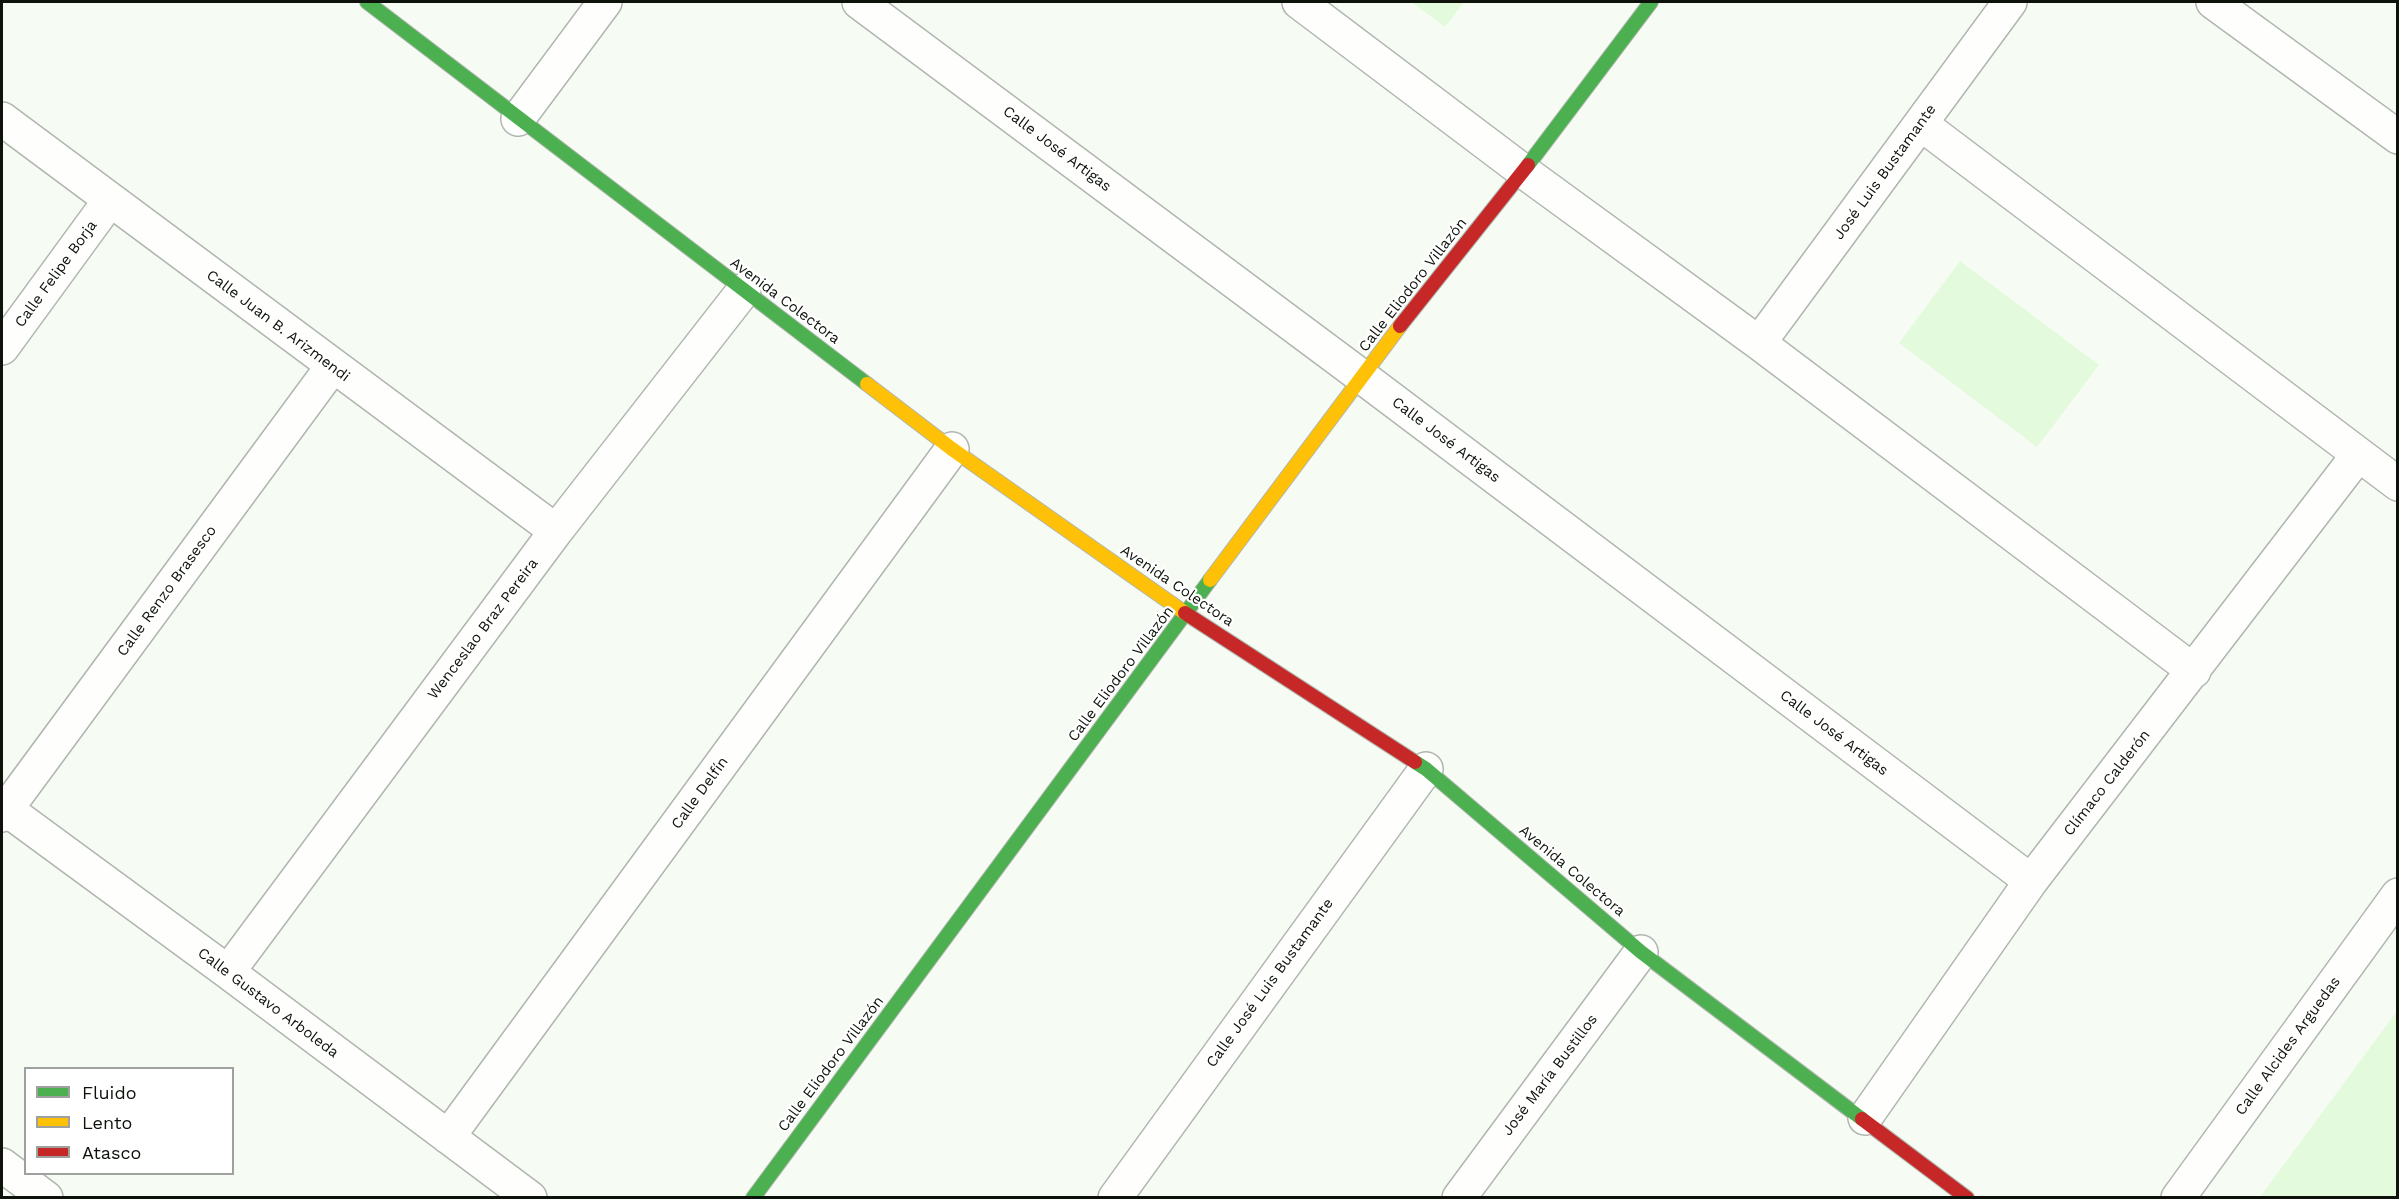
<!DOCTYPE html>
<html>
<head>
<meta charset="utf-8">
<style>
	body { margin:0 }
	#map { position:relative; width:2399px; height:1199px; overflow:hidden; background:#f6fcf4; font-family:"Work Sans",sans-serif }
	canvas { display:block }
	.frame { position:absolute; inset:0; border:3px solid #0d130b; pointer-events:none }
	.legend { position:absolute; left:24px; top:1067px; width:210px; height:108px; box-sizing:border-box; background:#fff; border:2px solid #9ea19d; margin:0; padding:8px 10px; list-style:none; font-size:18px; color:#0d130b }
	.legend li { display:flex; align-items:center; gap:12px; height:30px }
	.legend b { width:30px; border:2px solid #9ea19d }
</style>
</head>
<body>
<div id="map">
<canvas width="2399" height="1199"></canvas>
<div class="frame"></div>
<ul class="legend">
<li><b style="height:8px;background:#4caf50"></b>Fluido</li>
<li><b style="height:8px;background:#ffc107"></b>Lento</li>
<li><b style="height:8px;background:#c62828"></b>Atasco</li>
</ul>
</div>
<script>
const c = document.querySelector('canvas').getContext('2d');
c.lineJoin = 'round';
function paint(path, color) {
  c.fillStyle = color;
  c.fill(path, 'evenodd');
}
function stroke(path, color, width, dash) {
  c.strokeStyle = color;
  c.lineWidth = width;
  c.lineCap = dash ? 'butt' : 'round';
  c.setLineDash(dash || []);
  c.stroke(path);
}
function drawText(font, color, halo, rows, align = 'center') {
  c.font = font + ' "Work Sans",sans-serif';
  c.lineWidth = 4.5;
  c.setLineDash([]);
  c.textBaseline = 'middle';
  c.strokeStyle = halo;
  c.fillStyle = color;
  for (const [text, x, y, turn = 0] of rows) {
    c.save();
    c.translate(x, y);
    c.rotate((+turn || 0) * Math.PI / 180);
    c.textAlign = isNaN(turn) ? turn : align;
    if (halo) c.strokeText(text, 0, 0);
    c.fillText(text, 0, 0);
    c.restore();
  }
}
const green = new Path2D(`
	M1411,2h53l-19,25z
	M1960,261l139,104 -62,82 -138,-104z
	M2397,1011v186h-137z`);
const street = new Path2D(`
	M859,2l502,374 670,505
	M1299,2l224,169 236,172 435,328
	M2213,2l185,135
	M2,119l554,412
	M518,119l87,-117
	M1921,124l477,360
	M1759,343l251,-341
	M2,348l108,-148
	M6,809l222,163 302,226
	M2,815l330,-448
	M228,972l328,-441 188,-241
	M1865,1118l166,-237 327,-426
	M448,1137l504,-688
	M2,1165l44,33
	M1115,1198l311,-429
	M1459,1198l182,-246
	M2178,1198l220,-303`);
const fast = new Path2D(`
	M367,2l500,382
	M1528,165l123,-163
	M1415,762l11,7 215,183 221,167
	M753,1198l457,-618`);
const slow = new Path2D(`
	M867,384l85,65 233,164
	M1210,580l190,-254`);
const jam = new Path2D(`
	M1400,326l128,-161
	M1185,613l230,149
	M1862,1119l105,79`);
const streetNames = [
	["Calle José Artigas",1057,149,37],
	["José Luis Bustamante",1885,172,-54],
	["Calle Felipe Borja",56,274,-54],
	["Calle Eliodoro Villazón",1413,285,-52],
	["Avenida Colectora",785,301,37],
	["Calle Juan B. Arizmendi",278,326,37],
	["Calle José Artigas",1446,440,37],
	["Avenida Colectora",1177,586,34],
	["Calle Renzo Brasesco",167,591,-54],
	["Wenceslao Braz Pereira",483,629,-53],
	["Calle Eliodoro Villazón",1121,674,-53],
	["Calle José Artigas",1834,733,37],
	["Clímaco Calderón",2107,783,-52],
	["Calle Delfín",700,793,-54],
	["Avenida Colectora",1572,871,40],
	["Calle José Luis Bustamante",1270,983,-54],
	["Calle Gustavo Arboleda",268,1003,37],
	["Calle Alcides Arguedas",2288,1046,-54],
	["Calle Eliodoro Villazón",831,1064,-53],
	["José María Bustillos",1550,1075,-53]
];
paint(green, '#e3fadc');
stroke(street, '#b0b6af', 36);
stroke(fast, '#b0b6af', 16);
stroke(slow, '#b0b6af', 16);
stroke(jam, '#b0b6af', 16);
stroke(street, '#fefffd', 33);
stroke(fast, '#4caf50', 14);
stroke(slow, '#ffc107', 14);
stroke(jam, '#c62828', 14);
drawText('15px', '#0d130b', '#fff', streetNames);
</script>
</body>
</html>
